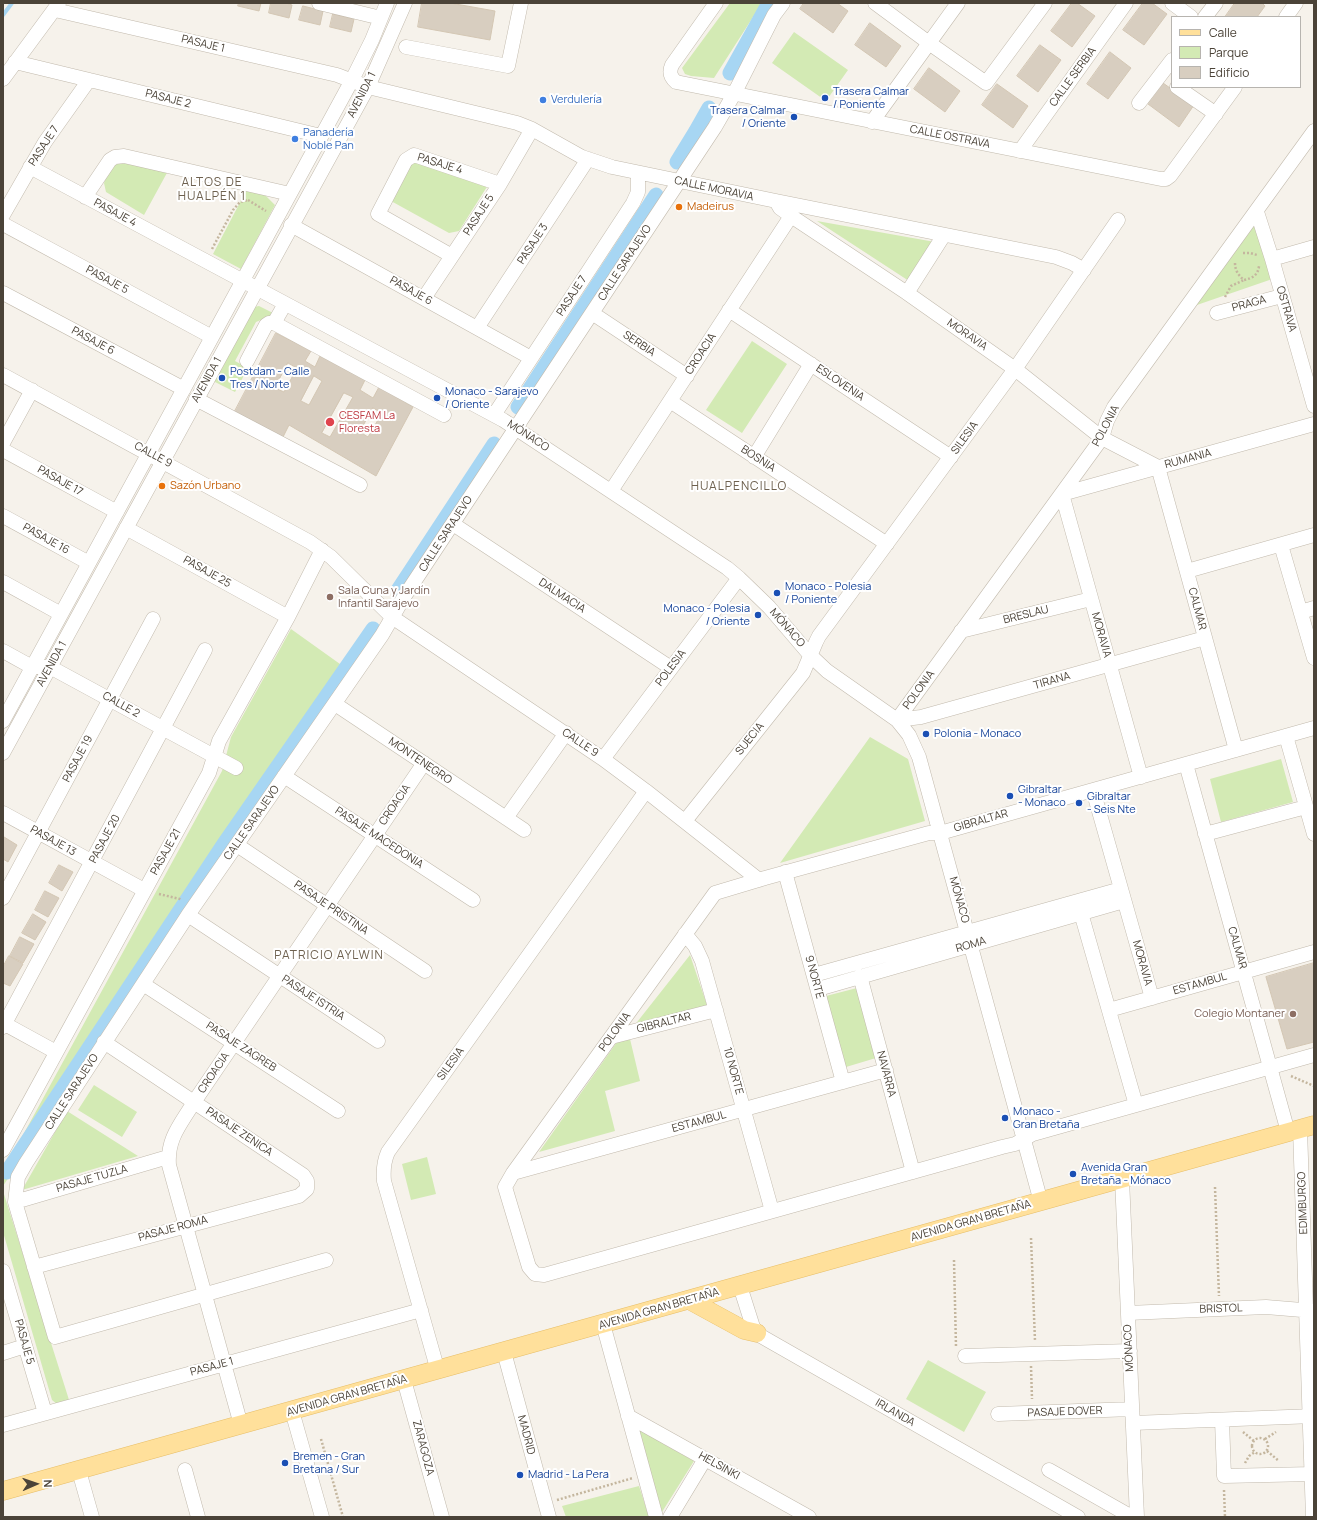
<!DOCTYPE html>
<html>
<head>
<meta charset="utf-8">
<style>
	body { margin:0 }
	#map { position:relative; width:1317px; height:1520px; overflow:hidden; background:#f6f2eb; font-family:Manrope,sans-serif }
	canvas { display:block }
	.frame { position:absolute; inset:0; border:4px solid #4b4338; pointer-events:none }
	.legend { position:absolute; left:1171px; top:16px; width:130px; height:72px; box-sizing:border-box; background:#fff; border:1px solid #b7b4af; margin:0; padding:5px 7px; list-style:none; font-size:12px; color:#4b4338 }
	.legend li { display:flex; align-items:center; gap:8px; height:20px }
	.legend b { width:20px; border:1px solid #b7b4af }
	.north { position:absolute; left:16px; top:1464px; width:40px; height:40px; -webkit-text-stroke:3px #fff; paint-order:stroke; rotate:88deg; font-size:11px; font-weight:700; line-height:16px; text-align:center; color:#4b4338 }
	.north::after { content:''; display:block; margin:auto; width:14px; height:18px; background:#4b4338; clip-path:polygon(50% 0,100% 100%,50% 72%,0 100%) }
</style>
</head>
<body>
<div id="map">
<canvas width="1317" height="1520"></canvas>
<div class="frame"></div>
<ul class="legend">
<li><b style="height:5px;background:#ffe09b"></b>Calle</li>
<li><b style="height:11px;background:#d3eab4"></b>Parque</li>
<li><b style="height:11px;background:#d8cec0"></b>Edificio</li>
</ul>
<div class="north">N</div>
</div>
<script>
const c = document.querySelector('canvas').getContext('2d');
c.lineJoin = 'round';
function paint(path, color) {
  c.fillStyle = color;
  c.fill(path, 'evenodd');
}
function stroke(path, color, width, dash) {
  c.strokeStyle = color;
  c.lineWidth = width;
  c.lineCap = dash ? 'butt' : 'round';
  c.setLineDash(dash || []);
  c.stroke(path);
}
function drawText(font, color, halo, rows, align = 'center') {
  c.font = font + ' Manrope,sans-serif';
  c.lineWidth = 4;
  c.setLineDash([]);
  c.textBaseline = 'middle';
  c.strokeStyle = halo;
  c.fillStyle = color;
  for (const [text, x, y, turn = 0] of rows) {
    c.save();
    c.translate(x, y);
    c.rotate((+turn || 0) * Math.PI / 180);
    c.textAlign = isNaN(turn) ? turn : align;
    if (halo) c.strokeText(text, 0, 0);
    c.fillText(text, 0, 0);
    c.restore();
  }
}
const green = new Path2D(`
	M730,3h32l-48,75 -23,-2 -6,-2 -3,-6z
	M794,32l54,38 -22,31 -54,-38z
	M127,160l41,11 -24,44 -38,-23 -2,-9 4,-11 8,-9z
	M415,160l75,22 -31,49 -10,2 -58,-32 16,-39z
	M247,189l18,6 10,10 -34,64 -28,-15z
	M1262,213l19,63 -87,30z
	M817,221l118,21 -26,39z
	M259,306l16,8 -19,8 -21,39 13,7 -13,24 -24,-12 38,-72z
	M752,341l35,23 -45,69 -36,-23z
	M291,629l56,40 -344,517v-20l8,-9 211,-386 9,-34z
	M870,737l38,22 17,62 -145,42z
	M1281,759l12,43 -72,20 -11,-43z
	M690,955l17,50 -77,26z
	M857,988l19,70 -30,9 -20,-71z
	M630,1039l10,42 -35,10 10,40 -76,21 78,-110z
	M94,1085l43,27 -15,25 -44,-27z
	M67,1111l71,45 -116,34z
	M427,1157l9,37 -25,6 -9,-36z
	M3,1191l67,212 -12,2 -6,-5 -49,-168z
	M928,1360l58,32 -22,40 -58,-33z
	M639,1430l55,31 -32,51z
	M639,1486l10,31h-83l-4,-11z`);
const stream = new Path2D(`
	M3,15l9,-12`);
const canal = new Path2D(`
	M730,73l39,-70
	M677,162l19,-31 13,-23
	M518,407l138,-212
	M398,590l96,-146
	M7,1172l217,-328 149,-215`);
const building = new Path2D(`
	M239,3h22l-2,8 -21,-5z
	M271,3h15l6,2 -3,13 -20,-5z
	M422,3h28l45,8 -5,29 -72,-13z
	M804,3h33l11,8 -15,22 -33,-24z
	M1072,3h5l18,13 -23,31 -21,-16z
	M1143,3h9l15,11 -23,31 -21,-15z
	M1235,3h27l3,3 -8,11h-32z
	M303,6l20,5 -3,14 -21,-5z
	M333,14l21,5 -3,13 -21,-5z
	M870,23l31,23 -15,21 -31,-22z
	M1040,45l21,15 -23,32 -21,-16z
	M1110,52l21,16 -23,31 -21,-15z
	M929,68l31,23 -15,21 -31,-23z
	M1163,83l31,22 -15,22 -31,-23z
	M997,84l31,22 -15,22 -31,-23z
	M276,333l35,18 -6,10 10,6 5,-11 45,24 -5,10 13,8 6,-11 34,20 -37,69 -87,-51 -6,12 -49,-24zM288,363l9,5 -13,24 -9,-4zM314,376l8,5 -13,24 -8,-4zM344,393l9,4 -23,40 -8,-4zM373,408l9,5 -14,24 -8,-5z
	M4,837l13,8 -9,17 -5,-3z
	M59,865l14,7 -11,19 -13,-8z
	M45,891l14,7 -11,19 -13,-7z
	M33,914l13,8 -11,18 -13,-7z
	M20,937l14,7 -11,19 -13,-7z
	M9,956l14,8 -13,22 -7,-3v-16z
	M1314,963v79l-27,7 -21,-72z`);
const path = new Path2D(`
	M248,200l18,11
	M212,249l21,-39 7,-8 8,-2
	M1243,253h7l7,2
	M1235,263c0,7 3,12 9,17 9,-2 14,-5 15,-14
	M1225,297l6,-11 13,-6
	M159,894l21,5 2,1
	M1291,1076l23,10
	M1215,1187l4,109
	M1031,1238l4,103
	M954,1260l2,87
	M1031,1366l1,33
	M1243,1432l11,9
	M1252 1446a8 8 0 1 1 16 0a8 8 0 1 1-16 0Z
	M321,1439l22,78
	M1265,1439l11,-7
	M1267,1451l12,10
	M1245,1463l4,-7 6,-4
	M1224,1490l1,27
	M557,1500l76,-22`);
const minor = new Path2D(`
	M319,3l62,15
	M716,3l-44,62c-3,7 -2,12 4,17l485,97h5l4,-3 65,-89
	M875,3l54,40 57,40 59,-80
	M1172,3l19,14
	M55,10l282,65 31,12 149,36 15,6 50,28 30,10 164,34 280,56 16,6 12,7
	M1205,17l11,-14
	M1286,17l10,-14
	M406,47l102,19 13,-63
	M15,62l306,74
	M3,79l56,-76
	M1177,87l39,27
	M1139,103l33,-43
	M872,122l86,-119
	M1020,151l106,-148
	M30,167l473,253 224,148 12,10 30,29 41,48 17,16 70,49 12,15 10,22 122,445
	M85,197l25,-37 5,-3 9,-1 166,38
	M776,201l4,7 11,8 116,77 108,76 87,69 56,29 78,283
	M1257,212l15,47 42,147
	M3,215l42,-73 44,-62
	M3,224l209,113
	M291,225l240,133
	M452,256l-74,-42 28,-54 8,-5 86,29
	M1272,259l42,-12
	M3,293l181,96
	M907,293l37,-58
	M424,298l76,-114 32,-55
	M729,310l222,147
	M592,313l95,63
	M1217,313l65,-17
	M274,323l170,92
	M477,328l111,-169
	M247,361l19,-36 3,-2h5l11,-19
	M3,375l307,167 21,15 61,60 211,142 43,32 113,89
	M196,399l164,86
	M670,401l217,143
	M494,415l139,-212 5,-11v-19
	M3,443l29,-53
	M3,450l114,62
	M754,457l57,-93
	M611,491l180,-275
	M3,516l86,47
	M453,524l218,144
	M126,528l162,89
	M1281,545l33,113
	M1187,571l127,-36
	M3,582l58,32
	M1301,612l13,-4
	M961,631l130,-32
	M3,651l29,16h18l186,101
	M335,704l189,126
	M897,720l205,-282 5,-17 7,-14 200,-276
	M897,720l24,-3 284,-79
	M3,721l349,-641 20,-40 15,-37
	M1314,728l-374,105h-11l-164,45 -50,15 -202,280 -8,14 24,80 6,7 9,1 458,-128 13,-3 18,-10 281,-79
	M1286,736l28,98
	M3,753l365,-666 37,-84
	M603,759l136,-181
	M1186,764l102,368
	M284,776l189,124
	M1141,777l-79,-283 252,-70
	M1093,790l59,208
	M3,813l141,77
	M506,818l60,-85
	M685,821l118,-148 13,-31 3,-6 196,-267 103,-149
	M1205,834l101,-27
	M237,845l188,126
	M785,872l58,210
	M3,898l150,-279
	M1081,913l55,192
	M188,915l190,126
	M685,934l10,12 7,15 70,250
	M814,975l307,-86
	M860,976l53,196
	M143,984l195,127
	M818,989l306,-88
	M1109,1010l205,-58
	M3,1023l53,29
	M3,1027l202,-377
	M611,1037l105,-27
	M1300,1129l13,388
	M3,1150l206,-377 10,-32 69,-124 34,-67
	M513,1173l373,-103
	M1122,1179l15,338
	M15,1202l153,-45
	M326,1260l-271,77 -40,-135 3,-25 8,-14 162,-248 194,-280 22,-38 311,-470 19,-33 40,-79 9,-12
	M34,1267l265,-71 8,-7v-8l-4,-6 -199,-133
	M3,1271l42,142
	M740,1286l13,41 6,8 319,182
	M1128,1313l138,-6 48,4
	M603,1324l53,193
	M504,1352l45,165
	M3,1353l22,-7
	M965,1356l165,-5
	M438,1371l-54,-190c-1,-11 0,-20 4,-29l258,-361
	M404,1380l38,137
	M292,1411l30,106
	M998,1414l134,-5
	M628,1416l181,101
	M1222,1420l2,56 88,-2
	M1133,1423l181,-7
	M3,1425l418,-115
	M241,1425l-72,-260c-2,-27 12,-41 25,-63l230,-339
	M185,1470l13,47
	M1049,1470l83,47
	M79,1471l13,46
	M670,1517l35,-58`);
const major = new Path2D(`
	M689,1300l55,30 13,3
	M3,1491l1311,-366`);
const markers = [
	[825,98,4,"#1a4fb4"],
	[543,100,4,"#3f7fe0"],
	[794,117,4,"#1a4fb4"],
	[295,139,4,"#3f7fe0"],
	[679,207,4,"#e8710a"],
	[222,378,4,"#1a4fb4"],
	[437,398,4,"#1a4fb4"],
	[330,422,5,"#e0444e"],
	[162,486,4,"#e8710a"],
	[777,593,4,"#1a4fb4"],
	[330,597,4,"#8d6e63"],
	[758,615,4,"#1a4fb4"],
	[926,734,4,"#1a4fb4"],
	[1010,796,4,"#1a4fb4"],
	[1079,803,4,"#1a4fb4"],
	[1293,1014,4,"#8d6e63"],
	[1005,1118,4,"#1a4fb4"],
	[1073,1174,4,"#1a4fb4"],
	[285,1463,4,"#1a4fb4"],
	[520,1475,4,"#1a4fb4"]
];
const streetNames = [
	["PASAJE 1",203,44,13],
	["CALLE SERBIA",1073,77,-54],
	["AVENIDA 1",362,95,-63],
	["PASAJE 2",168,99,14],
	["CALLE OSTRAVA",950,137,11],
	["PASAJE 7",44,146,-57],
	["PASAJE 4",440,164,17],
	["CALLE MORAVIA",714,189,12],
	["PASAJE 4",115,213,28],
	["PASAJE 5",479,215,-57],
	["PASAJE 3",533,244,-57],
	["CALLE SARAJEVO",625,263,-57],
	["PASAJE 5",107,280,28],
	["PASAJE 6",411,291,29],
	["PASAJE 7",572,296,-57],
	["PRAGA",1249,304,-15],
	["OSTRAVA",1286,309,74],
	["MORAVIA",967,335,35],
	["PASAJE 6",93,341,28],
	["SERBIA",639,344,34],
	["CROACIA",701,354,-57],
	["AVENIDA 1",207,380,-61],
	["ESLOVENIA",840,383,34],
	["POLONIA",1106,426,-62],
	["MÓNACO",528,436,33],
	["SILESIA",965,438,-54],
	["CALLE 9",153,455,28],
	["BOSNIA",758,459,33],
	["RUMANIA",1188,459,-15],
	["PASAJE 17",60,481,29],
	["CALLE SARAJEVO",446,534,-57],
	["PASAJE 16",46,539,29],
	["PASAJE 25",207,572,29],
	["DALMACIA",562,596,33],
	["CALMAR",1197,609,75],
	["BRESLAU",1026,615,-14],
	["MÓNACO",787,628,49],
	["MORAVIA",1101,635,74],
	["AVENIDA 1",52,664,-61],
	["POLESIA",671,668,-53],
	["TIRANA",1052,681,-16],
	["POLONIA",919,690,-54],
	["CALLE 2",121,705,29],
	["SUECIA",750,739,-51],
	["CALLE 9",580,743,34],
	["PASAJE 19",78,759,-62],
	["MONTENEGRO",420,761,34],
	["CROACIA",395,805,-56],
	["GIBRALTAR",981,821,-16],
	["CALLE SARAJEVO",252,823,-55],
	["PASAJE MACEDONIA",379,838,33],
	["PASAJE 20",105,839,-62],
	["PASAJE 13",53,841,29],
	["PASAJE 21",166,852,-61],
	["MÓNACO",959,900,74],
	["PASAJE PRISTINA",331,908,34],
	["ROMA",971,945,-16],
	["CALMAR",1237,948,74],
	["MORAVIA",1142,963,74],
	["9 NORTE",814,977,75],
	["ESTAMBUL",1200,984,-16],
	["PASAJE ISTRIA",313,998,33],
	["GIBRALTAR",664,1023,-14],
	["POLONIA",615,1032,-54],
	["PASAJE ZAGREB",241,1047,33],
	["SILESIA",451,1064,-54],
	["10 NORTE",733,1071,75],
	["CROACIA",214,1073,-56],
	["NAVARRA",886,1074,75],
	["CALLE SARAJEVO",72,1092,-57],
	["ESTAMBUL",699,1122,-15],
	["PASAJE ZENICA",239,1132,34],
	["PASAJE TUZLA",92,1179,-16],
	["EDIMBURGO",1303,1203,-92],
	["AVENIDA GRAN BRETAÑA",971,1221,-16],
	["PASAJE ROMA",173,1229,-15],
	["AVENIDA GRAN BRETAÑA",659,1309,-16],
	["BRISTOL",1221,1309,-2],
	["PASAJE 5",24,1342,74],
	["MÓNACO",1129,1348,-93],
	["PASAJE 1",212,1367,-15],
	["AVENIDA GRAN BRETAÑA",347,1396,-16],
	["PASAJE DOVER",1065,1412,-2],
	["IRLANDA",895,1413,30],
	["MADRID",526,1435,75],
	["ZARAGOZA",423,1448,75],
	["HELSINKI",719,1466,29]
];
const transitNames = [
	["Trasera Calmar",833,92],
	["/ Poniente",833,105],
	["Trasera Calmar",786,111,"right"],
	["/ Oriente",786,124,"right"],
	["Postdam - Calle",230,372],
	["Tres / Norte",230,385],
	["Monaco - Sarajevo",445,392],
	["/ Oriente",445,405],
	["Monaco - Polesia",785,587],
	["/ Poniente",785,600],
	["Monaco - Polesia",750,609,"right"],
	["/ Oriente",750,622,"right"],
	["Polonia - Monaco",934,734],
	["Gibraltar",1018,790],
	["- Monaco",1018,803],
	["Gibraltar",1087,797],
	["- Seis Nte",1087,810],
	["Monaco -",1013,1112],
	["Gran Bretaña",1013,1125],
	["Avenida Gran",1081,1168],
	["Bretaña - Mónaco",1081,1181],
	["Bremen - Gran",293,1457],
	["Bretana / Sur",293,1470],
	["Madrid - La Pera",528,1475]
];
const shopNames = [
	["Verdulería",551,100],
	["Panadería",303,133],
	["Noble Pan",303,146]
];
const foodNames = [
	["Madeirus",687,207],
	["Sazón Urbano",170,486]
];
const healthNames = [
	["CESFAM La",339,416],
	["Floresta",339,429]
];
const educationNames = [
	["Sala Cuna y Jardín",338,591],
	["Infantil Sarajevo",338,604],
	["Colegio Montaner",1285,1014,"right"]
];
const neighbourhoodNames = [
	["ALTOS DE",212,183],
	["HUALPÉN 1",212,197],
	["HUALPENCILLO",739,487],
	["PATRICIO AYLWIN",329,956]
];
paint(green, '#d3eab4');
stroke(stream, '#a7d6f3', 4);
stroke(canal, '#a7d6f3', 15);
paint(building, '#d8cec0');
stroke(building, '#d3c6b3', 1);
stroke(minor, '#c2baad', 15);
stroke(major, '#e7be68', 19);
stroke(path, '#c4b69e', 2.5, [2, 2]);
stroke(minor, '#fff', 14);
stroke(major, '#ffe09b', 18);
for (const [x, y, r, color] of markers) {
  const dot = new Path2D();
  dot.arc(x, y, r, 0, 2 * Math.PI);
  c.fillStyle = color;
  c.fill(dot);
  stroke(dot, '#fff', 1.5);
}
drawText('11px', '#4b4338', '#fff', streetNames);
drawText('11px', '#164399', '#fff', transitNames, 'left');
drawText('11px', '#366cbe', '#fff', shopNames, 'left');
drawText('11px', '#c56008', '#fff', foodNames, 'left');
drawText('11px', '#be3a42', '#fff', healthNames, 'left');
drawText('11px', '#785e54', '#fff', educationNames, 'left');
c.letterSpacing = '1px';
drawText('12px', '#6e614f', '#fff', neighbourhoodNames);
c.letterSpacing = '0px';
</script>
</body>
</html>
